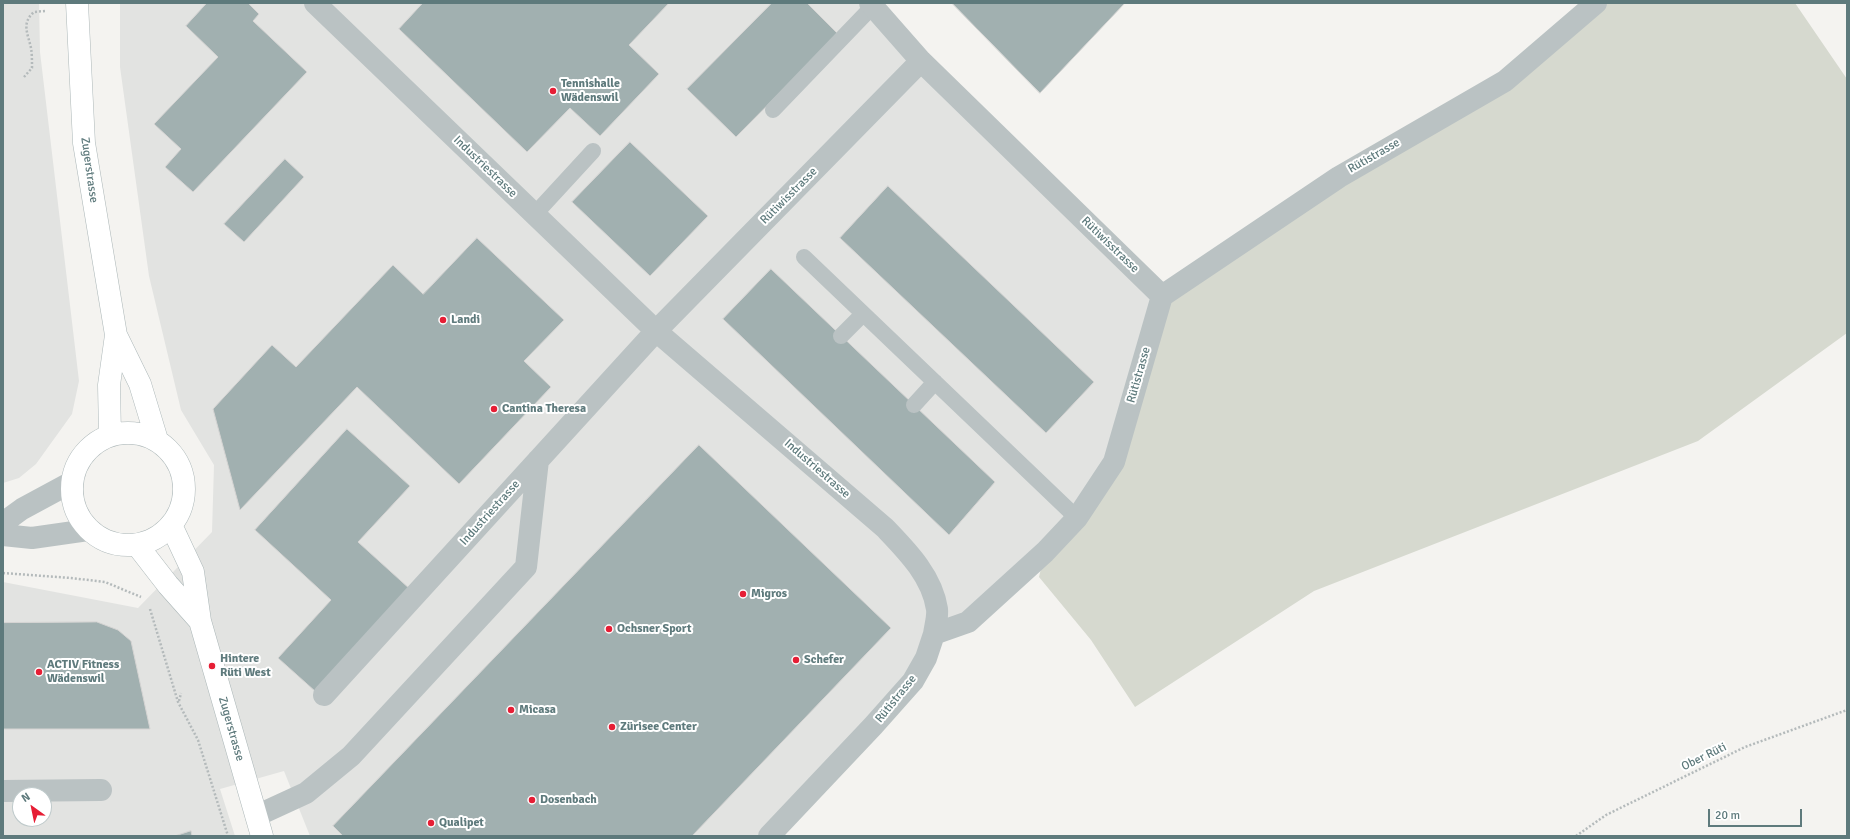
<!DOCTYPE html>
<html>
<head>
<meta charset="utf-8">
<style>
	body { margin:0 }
	#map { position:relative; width:1850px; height:839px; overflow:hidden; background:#f4f3f0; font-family:Signika,sans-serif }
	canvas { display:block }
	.frame { position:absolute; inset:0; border:4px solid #5e7a7c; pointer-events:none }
	.north { position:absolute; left:12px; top:787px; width:40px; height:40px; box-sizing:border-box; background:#fff; border:1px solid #bfcacb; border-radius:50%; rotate:327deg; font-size:11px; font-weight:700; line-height:16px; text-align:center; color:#5e7a7c }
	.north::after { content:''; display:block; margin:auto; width:14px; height:18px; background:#e61e35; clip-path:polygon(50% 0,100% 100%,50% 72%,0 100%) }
	.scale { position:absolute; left:1708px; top:809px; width:94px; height:18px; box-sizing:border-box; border:2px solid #5e7a7c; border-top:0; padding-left:5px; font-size:12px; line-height:14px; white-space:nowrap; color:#5e7a7c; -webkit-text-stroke:3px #fff; paint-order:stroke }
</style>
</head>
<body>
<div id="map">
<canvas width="1850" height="839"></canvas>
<div class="frame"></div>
<div class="north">N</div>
<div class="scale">20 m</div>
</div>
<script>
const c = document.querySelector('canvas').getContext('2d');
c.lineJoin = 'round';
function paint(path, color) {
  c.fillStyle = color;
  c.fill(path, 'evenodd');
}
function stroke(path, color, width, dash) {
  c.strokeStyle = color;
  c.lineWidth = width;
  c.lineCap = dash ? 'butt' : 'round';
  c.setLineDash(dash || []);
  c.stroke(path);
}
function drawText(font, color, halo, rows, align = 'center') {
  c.font = font + ' Signika,sans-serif';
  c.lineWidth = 4;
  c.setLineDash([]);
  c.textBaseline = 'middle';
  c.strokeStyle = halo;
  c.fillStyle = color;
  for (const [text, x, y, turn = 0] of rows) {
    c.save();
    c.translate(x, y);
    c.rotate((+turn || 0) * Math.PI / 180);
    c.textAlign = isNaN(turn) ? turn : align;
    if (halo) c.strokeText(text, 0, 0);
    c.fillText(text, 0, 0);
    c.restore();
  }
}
const built = new Path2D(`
	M3,3h36l1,49 39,329 -7,33 -36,50 -17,14 -16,5z
	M120,3h750l292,293 -48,166 -37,56 -140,120 -168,198h-459l-26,-65 -64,18 15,47h-232v-254l135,26 74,-76 2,-67 -33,-55 -32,-134 -29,-209zM20,795h24v24h-24z`);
const green = new Path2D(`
	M1596,3h199l52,76v254l-149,108 -384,150 -179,116 -44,-67 -52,-63 6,-25 69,-90 48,-166 343,-215z`);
const building = new Path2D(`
	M207,3h41l11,11 -6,7 54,51 -114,120 -28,-25 16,-18 -27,-25 64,-67 -32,-31z
	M423,3h246l-40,42 30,29 -59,62 -30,-28 -43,44 -128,-123z
	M772,3h35l31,31 -102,103 -49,-48z
	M952,3h173l-85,90z
	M630,142l78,74 -58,60 -78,-74z
	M285,159l19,18 -60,65 -20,-18z
	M888,186l206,196 -48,51 -206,-195z
	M477,238l87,82 -40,41 27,26 -92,97 -102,-97 -117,123 -27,-101 59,-64 24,22 97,-102 30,29z
	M771,269l224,213 -46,53 -226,-216z
	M347,429l63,57 -52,56 53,48 -95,102 -38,-34 53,-58 -76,-70z
	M699,445l192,183 -199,208h-349l-10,-10z
	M97,622l21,8 13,11 19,88h-147v-106z
	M191,831l1,5h-17z`);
const path = new Path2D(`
	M24,77l8,-9c0,-7 0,-14 -1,-20 -3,-14 -10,-25 3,-36l11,-1
	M3,573l68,5 34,4 36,15
	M150,609l28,93 20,38 30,96
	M179,701l2,-8
	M1576,836l30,-21 139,-68 102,-37`);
const service = new Path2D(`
	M773,110l100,-104
	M535,214l58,-63
	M804,257l273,261
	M841,336l22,-22
	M914,405l21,-23`);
const minor = new Path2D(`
	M315,3l341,328 229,197c22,23 47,48 52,81 1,8 -2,17 -3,25
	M870,3l51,58 241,235
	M324,695l332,-364 265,-270
	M3,791l98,-1
	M256,816l50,-23 45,-37 175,-189 12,-107
	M769,836l104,-110 40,-45 13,-23 8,-24 34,-12 77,-70 32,-34 37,-56 48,-166 177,-119 166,-96 91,-78`);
const tertiary = new Path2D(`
	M3,523l19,-14 50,-27
	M3,535l29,3 56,-8`);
const secondary = new Path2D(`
	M77,3l7,140 32,192 24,49 17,56
	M72 489a56 56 0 1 1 112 0a56 56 0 1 1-112 0Z
	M110,435l-1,-50 7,-50
	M171,525l22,47 7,49 62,215
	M137,545l31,40 32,36`);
const markers = [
	[553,91,4,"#e61e35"],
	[443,320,4,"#e61e35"],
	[494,409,4,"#e61e35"],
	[743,594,4,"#e61e35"],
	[609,629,4,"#e61e35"],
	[796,660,4,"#e61e35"],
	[212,666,4,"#e61e35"],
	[39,672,4,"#e61e35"],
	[511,710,4,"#e61e35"],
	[612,727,4,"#e61e35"],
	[532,800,4,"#e61e35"],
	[431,823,4,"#e61e35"]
];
const poiNames = [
	["Tennishalle",561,84],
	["Wädenswil",561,98],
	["Landi",451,320],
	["Cantina Theresa",502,409],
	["Migros",751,594],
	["Ochsner Sport",617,629],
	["Hintere",220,659],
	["Rüti West",220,673],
	["Schefer",804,660],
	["ACTIV Fitness",47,665],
	["Wädenswil",47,679],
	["Micasa",519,710],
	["Zürisee Center",620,727],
	["Dosenbach",540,800],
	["Qualipet",439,823]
];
const streetNames = [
	["Rütistrasse",1374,156,-30],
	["Industriestrasse",485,167,44],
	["Zugerstrasse",89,170,82],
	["Rütiwisstrasse",789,196,-45],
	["Rütiwisstrasse",1110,245,44],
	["Rütistrasse",1139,375,-74],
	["Industriestrasse",817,469,41],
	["Industriestrasse",490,513,-48],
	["Rütistrasse",896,699,-51],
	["Zugerstrasse",231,729,74],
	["Ober Rüti",1704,757,-26]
];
paint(built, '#e2e3e1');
paint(green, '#d6d9cf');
paint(building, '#a1b0b0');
stroke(building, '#d5d4d3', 1);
stroke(secondary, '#acb7b8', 23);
stroke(path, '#b4babb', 2.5, [2, 2]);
stroke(service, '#bac2c3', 16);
stroke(minor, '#bac2c3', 22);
stroke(tertiary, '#bac2c3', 22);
stroke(secondary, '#fff', 22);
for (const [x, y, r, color] of markers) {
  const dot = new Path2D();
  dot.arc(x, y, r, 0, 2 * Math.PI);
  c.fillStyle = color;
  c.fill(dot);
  stroke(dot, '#fff', 1.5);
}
drawText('bold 12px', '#5e7a7c', '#fff', poiNames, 'left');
drawText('12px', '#5e7a7c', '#fff', streetNames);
</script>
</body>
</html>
